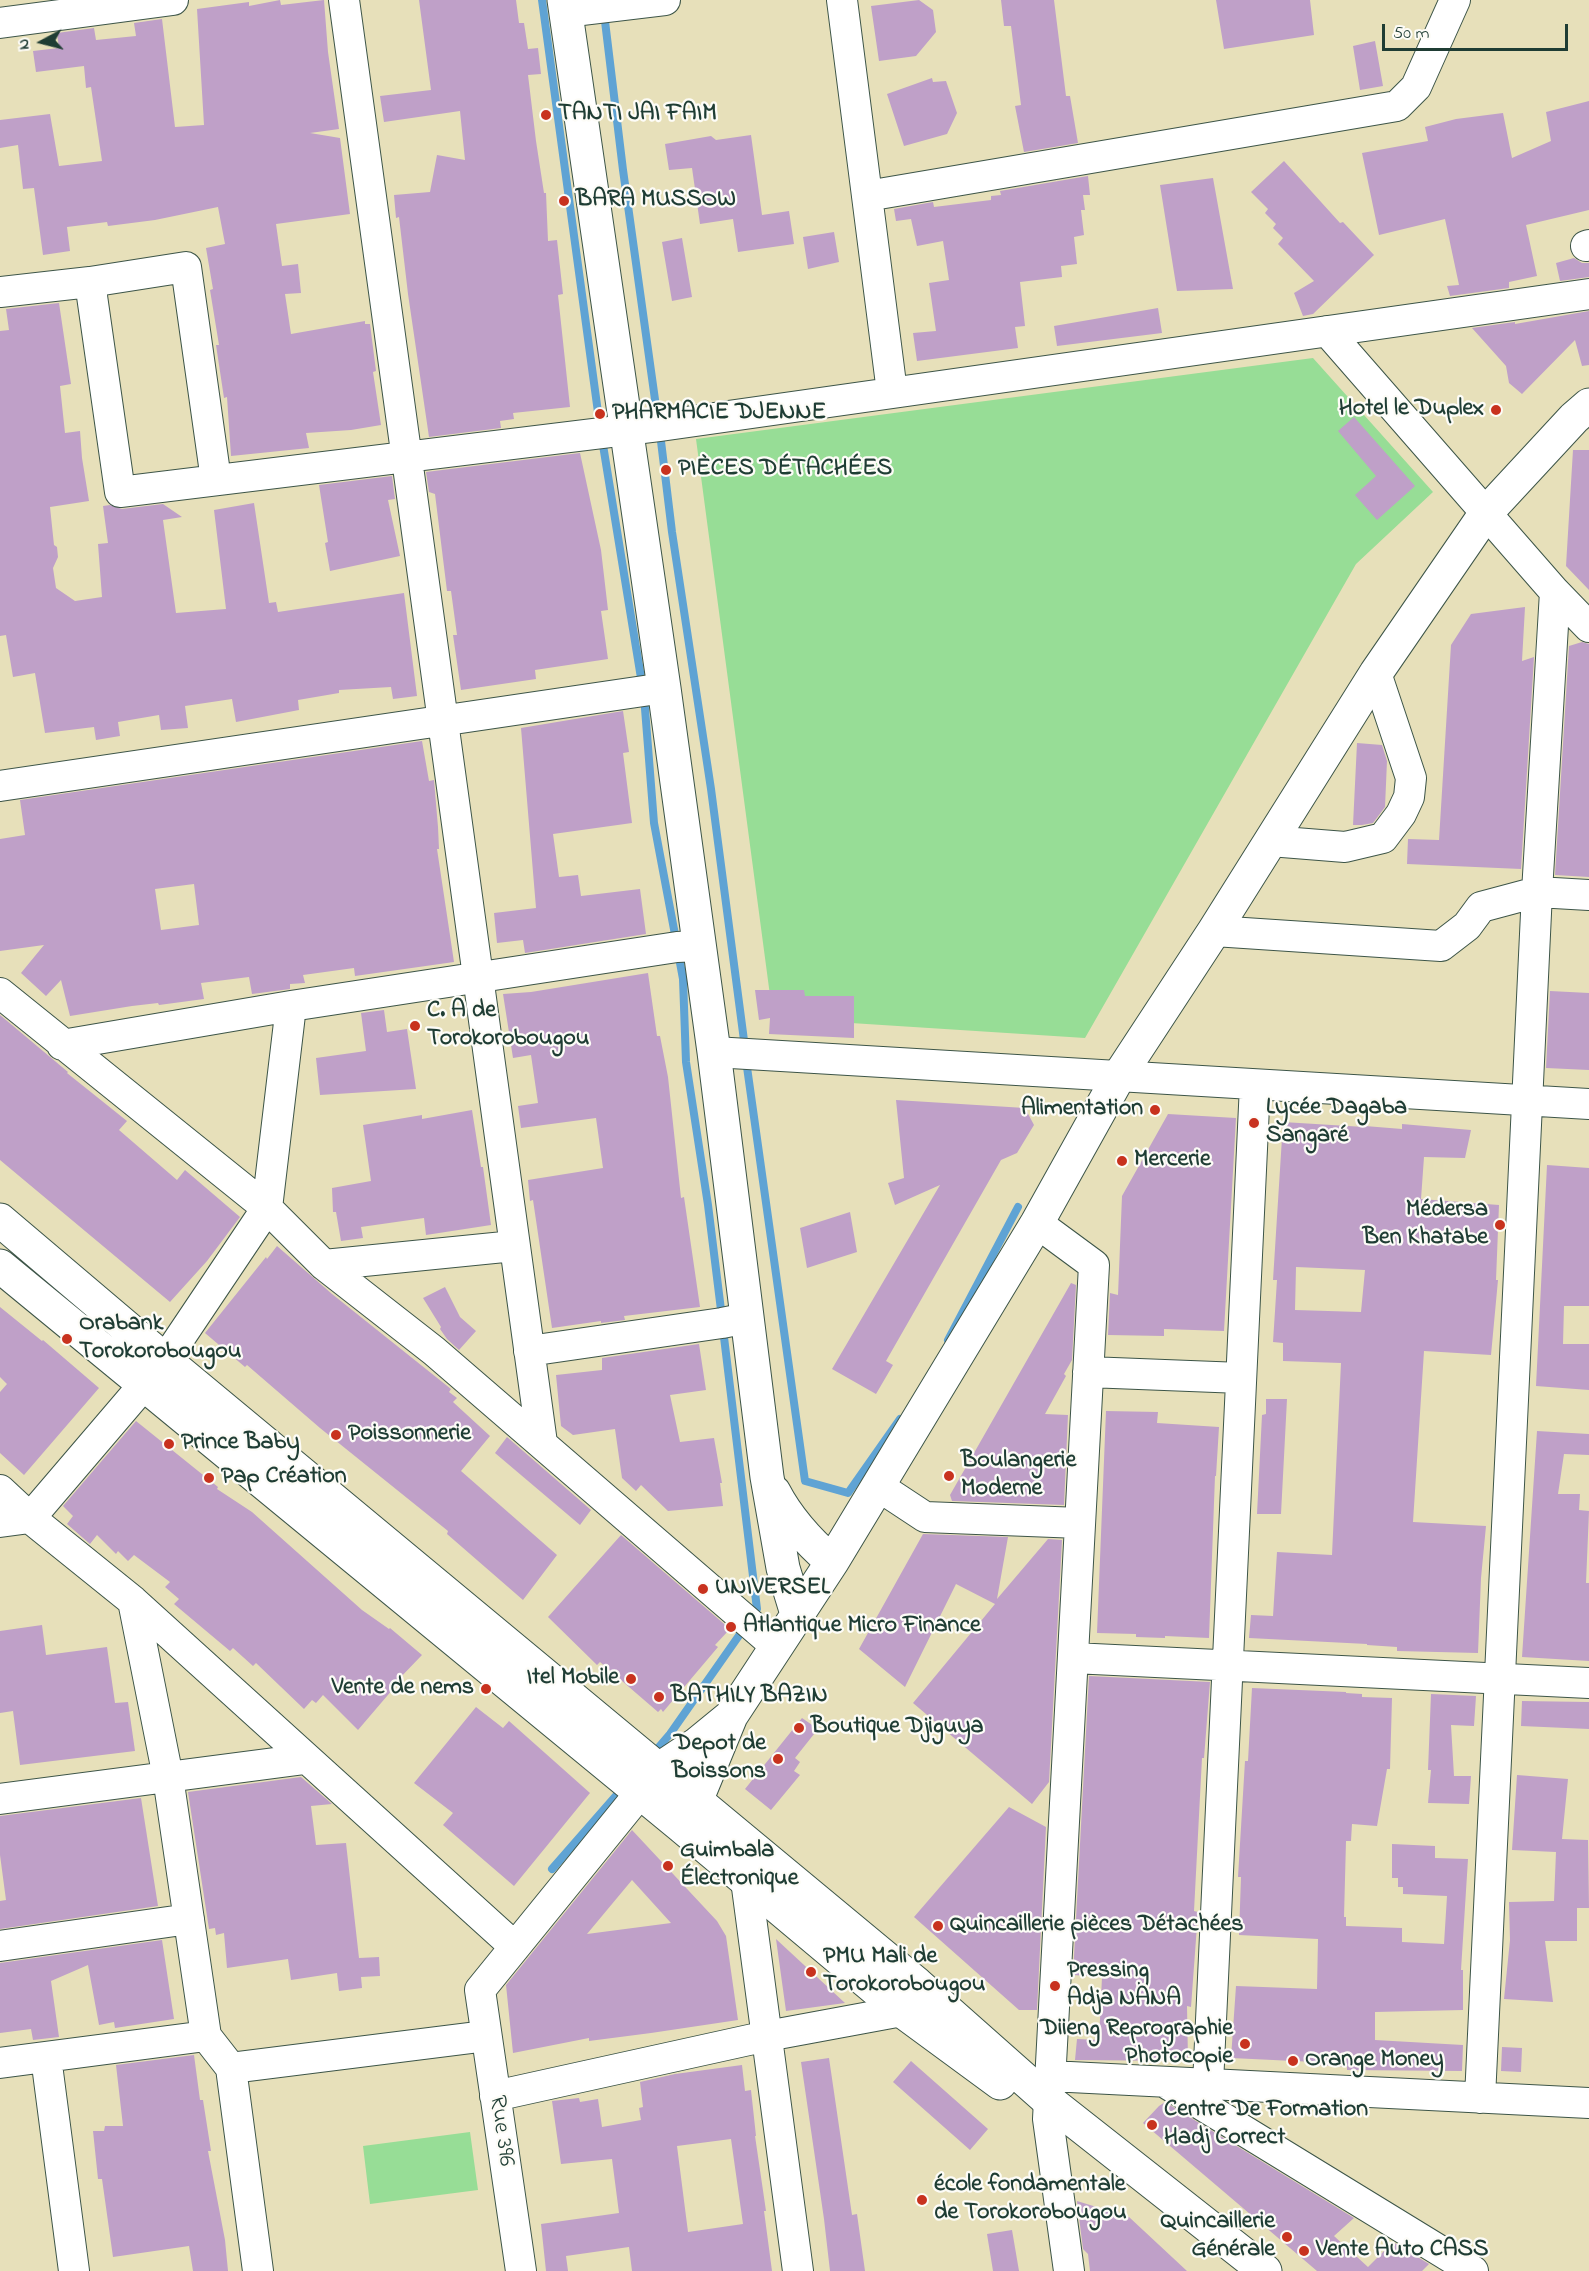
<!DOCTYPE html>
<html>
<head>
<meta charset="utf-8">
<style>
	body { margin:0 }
	#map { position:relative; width:1589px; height:2271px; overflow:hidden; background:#e7e0ba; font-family:"Indie Flower",sans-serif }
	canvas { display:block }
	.north { position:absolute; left:12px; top:12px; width:60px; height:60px; -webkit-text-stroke:4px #fdfcf7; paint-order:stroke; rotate:263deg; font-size:16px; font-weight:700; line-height:24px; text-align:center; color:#1f3d34 }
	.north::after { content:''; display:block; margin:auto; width:21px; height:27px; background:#1f3d34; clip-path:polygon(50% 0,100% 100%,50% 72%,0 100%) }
	.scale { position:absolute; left:1382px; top:24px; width:186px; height:27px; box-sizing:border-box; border:3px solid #1f3d34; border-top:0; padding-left:8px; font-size:18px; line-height:21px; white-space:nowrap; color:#1f3d34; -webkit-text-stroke:4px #fdfcf7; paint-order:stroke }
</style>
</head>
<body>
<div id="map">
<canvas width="1589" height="2271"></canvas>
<div class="north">N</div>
<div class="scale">50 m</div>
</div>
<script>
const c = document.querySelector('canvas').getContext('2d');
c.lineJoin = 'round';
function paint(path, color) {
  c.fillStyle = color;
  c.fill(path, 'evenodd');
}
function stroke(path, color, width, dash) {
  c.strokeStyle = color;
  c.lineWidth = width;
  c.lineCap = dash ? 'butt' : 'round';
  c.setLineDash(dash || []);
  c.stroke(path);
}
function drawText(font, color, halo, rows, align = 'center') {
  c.font = font + ' "Indie Flower",sans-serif';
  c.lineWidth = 4.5;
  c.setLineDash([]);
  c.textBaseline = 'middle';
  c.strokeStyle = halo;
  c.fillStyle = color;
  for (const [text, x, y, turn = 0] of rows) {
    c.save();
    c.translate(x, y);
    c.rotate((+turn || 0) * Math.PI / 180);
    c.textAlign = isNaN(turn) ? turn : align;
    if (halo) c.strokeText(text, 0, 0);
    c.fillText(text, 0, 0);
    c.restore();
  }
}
const green = new Path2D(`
	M1313,358l120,134 -77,72 -271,474 -312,-20 -77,-579z
	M470,2132l8,58 -108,14 -7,-58z`);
const stream = new Path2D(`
	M542,0l58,427
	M604,13l19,157 35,251
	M660,433l12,99 39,257 34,259
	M602,439l40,245
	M644,696l10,127 22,117
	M678,952l5,27 3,83 22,143 14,113
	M746,1060l59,421 43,12 52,-74
	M723,1329l34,280 -5,8
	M948,1340l70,-133
	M652,1755l18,-21 75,-107
	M552,1869l70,-80`);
const building = new Path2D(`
	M280,0l1,5 43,-5 4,52 11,77 -29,4 30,5 10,76 -74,10 6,42 16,-2 3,29 -16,1 6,40 74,-13v3h5l6,47 -3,1 8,53 -30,5 -45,3 3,15 -78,8 -4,-59 -3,1 -8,-53h3l-9,-55 3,-1 -7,-41 19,-4 -7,-37 -63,13 -47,6 -1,-4 -40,5 3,24 -27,4 -9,-67 -11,1 -5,-44 -18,3v-28l50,-6 9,52 43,-5 -11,-74 -5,1 -2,-22 -48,6 -3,-21 26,-3 -2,-15 37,-5 2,12 40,-4 -2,-13 28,-4 13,108 29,-2 -7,-116 52,-7v4z
	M419,0h97l3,23h5l4,26 10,-1 3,26 -13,1 8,66 8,52h2l2,48 9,-1 6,54 -5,1 12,112 -57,6 1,6 -14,2 1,7 -72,9 -21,-143 -9,-77 -3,1 -2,-23 36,-3 7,-37 28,5 -5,-49 -76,11 -4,-26 51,-6z
	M919,0l14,10 3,22 -20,24 -37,5 -8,-55z
	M1001,0h53l12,96h4l8,47 -54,9 -9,-46 6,-1 -10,-79h-7z
	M1216,0h94l4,35 -90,14z
	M1375,41l8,45 -23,4 -7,-44z
	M932,78l1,4 13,-1 11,32 -10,21 -43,12 -17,-52z
	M1589,101v109l-63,15 11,51 -28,6v6l-59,8 -3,-10 12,-1 -14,-66 -66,16 -17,-82 66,-12 -3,-14 31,-8 47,-6 9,45 39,-17 -5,-29z
	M751,135l11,80 27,-4 5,33 -56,8 -5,-33 -33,5 -8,-56 -23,2 -4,-26 46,-8 5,4z
	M1284,161l56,62 3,-1 31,33 -61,59 -10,2 -9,-23 20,-12 -36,-37 5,-6 -10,-10 3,-4 -11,-11 3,-4 -17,-17z
	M1088,176l2,19h-7l2,15h-4l3,25 -10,2 3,27 -16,2 1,11 -42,5 5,44 -10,1 3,21 -101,13 -4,-28 23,-2 -7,-48 20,-3 -6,-39 -26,5 -6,-27 -15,2 -2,-12 39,-7 1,5 57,-7v-4l10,-1 -1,-4z
	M1213,178l20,111 -56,2 -17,-106z
	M834,232l5,30 -31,7 -5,-32z
	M682,238l10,59 -20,4 -10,-59z
	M1574,258l8,5h7v14l-29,4 -4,-18z
	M59,303l12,81 -11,2 5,47 15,-2 2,27 7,43 -39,6 4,38 3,2 1,10 -5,11 3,20 19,13 27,-4 -4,-53 10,-1 -5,-37 7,-1 12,4 41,-5 19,13 -19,3 13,93 50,-4 -12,-99 40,-7 15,100 7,-1 2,10 126,-19 13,103 -24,3 -2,-12 -52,3v3l-41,7 1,10 -63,12 -4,-23 -47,7 3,22 -27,2 -2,-15 -41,7 2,14 -24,4 -2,-13 -49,6 -10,-60 -22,4 -7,-42 -6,1v-305l9,-1 -3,-21z
	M1158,308l4,25 -105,13 -3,-20z
	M1589,311v54l-7,1 -7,-26 -53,54 -13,-11 -3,-17 -34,-38 43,-6v2z
	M1354,417l61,69 -38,34 -22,-25 21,-19 -38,-45z
	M1573,450h16v140l-23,-24z
	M580,453l21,97 7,60 -7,1 7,48 -73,11 1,9 -75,11 -8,-55h4l-6,-44h-4l-12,-97 -6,-2 -3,-20z
	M392,476l3,23 -7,1 12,56 -70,15 -5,-28 3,-1 -9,-57z
	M1525,607l-3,54 12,-4 -13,212 -114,-5 1,-25 31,1 12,-195 20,-31z
	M1582,642l7,2v233l-34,-2 14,-229z
	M623,711l6,41 -6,1 9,70 -79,11 6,43 19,-2 3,21 59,-7 6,45 -121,19 -2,-13 -26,3 -3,-30 42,-5 -15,-180z
	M422,741l7,40 5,-1 4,47 1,22h-2l17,113 -99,14 -1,-8 -51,7 2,8 -15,1v5l-38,5 -3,-17 -48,6 3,16 -45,6 -1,-2 -26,3 -62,10 -9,-36 -15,16 -25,-23 23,-28 -44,6v-112l25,-4 -5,-35zM194,884l5,41 -38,5 -6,-41z
	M1357,743l25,2 5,16 -2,46 -12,16 -11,2h-9z
	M648,973l9,63h3l8,41 13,121 3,-1 16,110 -76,9 1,4 -24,3v-2l-49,7 -19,-128 -3,1 -2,-21 75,-12 -7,-50 -75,10 -3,-22 20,-3 -7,-48 -18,3 -10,-64 28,-2z
	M755,990h49l1,6h49v42l-85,-4 1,-16 -11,2z
	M1550,991l39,2v77l-43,-2z
	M384,1010l3,22 20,-3 9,60 -96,6 -4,-37 50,-7 -5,-38z
	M0,1015l68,57 -1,1 60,48 -8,9 58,50 8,-10 55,47 -33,44 -37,41 -170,-142z
	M896,1100l129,8 9,17 -17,28 -16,7 -115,201 7,4 -17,29 -44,-25 108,-184 -45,20 -7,-22 16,-5z
	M472,1110l9,57h2l8,58 -65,10 -2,-17 -63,9 2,11 -22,3 -5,-29h-3l-1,-24 39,-7 -8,-56 59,-10v4z
	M1168,1114l68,4 -12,213 -60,-2v7l-56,-1 2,-42 8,2 4,-99z
	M1283,1122l81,5 1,-1 37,3v-5l69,6 -6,28 -41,-1 -3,42 78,6 -3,75h2l-7,75 -67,-4 -11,171 73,4 -5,52 -3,75 -81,-2v-4l-30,-2v-1l-118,-6 2,-23 22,1 4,-64 55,3 9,-192 -58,-2v-18l-10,-1 4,-62h-4zM1296,1267l69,3 -4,42 -66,-2z
	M1547,1165l42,3v138h-25l-1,38h26v46l-53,-4z
	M850,1212l7,40 -50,16 -7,-40z
	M277,1246l55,48 119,95 -2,3 8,6 -4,4 37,34 -29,35 96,84 -34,45 -76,-66 1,-3 -128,-103 -73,-63 -2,2 -40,-34 61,-76 1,2z
	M1071,1283l5,2 -4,75 -8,14 2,2 -21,38 23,1 -4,90 -112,-4 -2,-6z
	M445,1287l15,30 16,14 -17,19 -12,-11 -7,-10 1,-2 -18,-29z
	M0,1307l42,34 1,-1 56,48 -75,87 -24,-22v-61l7,-8 -7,-7z
	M699,1344l7,46 -36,5 10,47 34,-4 8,45h-2l3,23 -55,5 -27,-26 -5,6 -14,-13 -7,-49 -42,6 -12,-9 -5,-51 46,-5v-12z
	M1266,1399h21l-6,115h-24l5,-99 4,-1z
	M1106,1411l52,1 -1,11 62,4 -3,49h-1l-6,162 -44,-2v2l-29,-1v-3l-39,-1z
	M136,1421l82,66 -1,2 35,23 110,98 27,19 1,-1 32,27 -25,26 2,1 -41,48 -35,-35 -7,8 -4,-3 -8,9 -48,-46 -3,3 -20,-18 -3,3 -56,-47 5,-5 -14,-12 5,-5 -36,-27 -6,6 -10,-10 -2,3 -19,-19 -7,9 -23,-20 6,-8 -10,-10z
	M1537,1431l52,3v21l-25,-1 -6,40h22l-1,16 10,1 -3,72h3v78l-67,-4z
	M507,1437l84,73 -11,15 -85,-72z
	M923,1534l85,3 -11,62 51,-60 14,1 -13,242 -17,22 -119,-101 82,-99 -39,-20 -51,103 -46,-38z
	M621,1535l109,94 -15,16 3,2 -55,65 -2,-3 -3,3 -58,-50 -3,3 -49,-48z
	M42,1625l4,30 61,-8 8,56 13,-1 7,49 -115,14 -7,-54 -13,2v-82z
	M1089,1676l121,6 -6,76h-2l-8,153 4,1 -7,95 -4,-1 1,55 -113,-1 2,-21 22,1 3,-63 -29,-2z
	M1252,1688l94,4v1l16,1v3l30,1 -2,71h-3l-10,57 -25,-2 -1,17h-5l-2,76h2v9l56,2v14l42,2 3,-48 -44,-2v-7h-5v-9h-6v-34l43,2v12l33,1 -7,111h2v40l-88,2v28l88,5 -1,26 -115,-1v-3l-32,-2v-3l-84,-4 5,-72 81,3 1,-50 -79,-4 2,-58h-3l7,-116h3z
	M1431,1694l45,2 -2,30 -23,-1 3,51h17l-2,28 -41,-1 3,-33h-3z
	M1522,1701l67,1v27l-68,-3z
	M476,1707l27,21 6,-7 81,72 -76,93 -71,-61 10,-12 -39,-30z
	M802,1718l16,11 -23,29 5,4 -6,9 6,4 -29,35 -26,-21z
	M1517,1775l51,4 -6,60 26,1 1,68h-12v33h-32l8,61 -49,-3 6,-59 -1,-38 45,-1 2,-49 -44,-2z
	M301,1777l31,27 -21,2 5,39 30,-2 13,115 20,-1 1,19 -19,1 1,11 -23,3 -2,-18 -46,7 -3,-21 -61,9 -3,-35 -8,2 -1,-7 -6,1 -21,-137z
	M141,1798l17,108 -158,23v-28l6,-1 -6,-45v-39z
	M1009,1807l37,20 -9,183h-18l-105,-93z
	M632,1830l85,91 9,15 12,84 -87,13 -62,8v-3l-76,15 -7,-68zM632,1880l39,43 -84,11z
	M776,1939l69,64 -59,8z
	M162,1940l12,79 -59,9 -1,-6 -15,3 -11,-60 -37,16 8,56 -26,3 -2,-11 -31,4v-70z
	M1502,2047l20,1 -1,24 -20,-1z
	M194,2055l6,45h3l8,51h-3l17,89 3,31h-35l-4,-25 -76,11 -11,-78h-4l-5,-48h11l1,-5h18l-7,-61z
	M829,2058l23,157 5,-1 8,57h-35l-6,-52 -23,-157z
	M911,2061l77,68 -18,21 -77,-68z
	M742,2065l3,26 6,-1 5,46h-1l11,75h-2l8,60h-140l-3,-24 -63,9 2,15h-22l-5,-47 78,-11 -7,-54 -51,5 -9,-63 27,-3 1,4 18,-3 4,28 39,-7 -2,-12 4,-1 -3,-25 35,-8zM731,2139l12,85 -55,8 -11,-86z
	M1165,2102l189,116 -20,18 34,31 25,-25 36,22 -7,7h-105l-174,-148 16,-17z
	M1077,2201l52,16 58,54h-97l-2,-17 -5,-5z
	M1012,2230l7,41h-26l-6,-37z`);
const minor = new Path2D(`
	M344,0l198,1443
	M842,0l50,392
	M565,12l100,-12
	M0,23l173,-23
	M867,196l530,-90 19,-19 39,-87
	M1586,246l3,-1
	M90,282l30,210 539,-66 930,-132
	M0,292l90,-10 96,-15 30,213
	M1327,331l228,261 34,35
	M0,786l664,-98
	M1270,841l75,6 38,-9 18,-24 8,-17 2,-19 -35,-105
	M1214,931l227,15 26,-20 14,-19 56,-15 52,3
	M0,993l267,215 57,57 110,86 343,296
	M62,1045l229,-39 386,-59 22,-1
	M714,1052l875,52
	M1037,1223l57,42 -46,854 21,152
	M324,1265l190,-19
	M529,1351l193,-28 25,-5
	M1088,1372l153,6
	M878,1486l47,31 155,6
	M0,1490l30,28 103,83 382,346
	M0,1522l30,-4 135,-158 102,-152 24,-202
	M133,1601l35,176 38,259 25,32 27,203
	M1073,1658l516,25
	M0,1799l305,-40
	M746,1880l52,391
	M0,1946l189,-27
	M46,2057l28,214
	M0,2063l206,-27
	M231,2068l255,-32
	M1050,2076l539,27
	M1166,2083l307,188
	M1208,2084l47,-999
	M495,2096l272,-60 135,-25
	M1480,2098l57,-1206 18,-300
	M521,2271l-41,-281 160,-197`);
const major = new Path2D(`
	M564,0l100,688 50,364 53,425 16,91 14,46
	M0,1220l165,140 752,624 132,117 216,170
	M0,1266l680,559 222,186 98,72
	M774,1492c14,27 35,50 58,70
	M645,1787l13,-17 39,-26 33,-27
	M680,1825l16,-24 35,-85 101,-154 205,-339 82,-147 95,-145 162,-258 110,-160 88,-95 15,-13`);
const markers = [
	[546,115,6,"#c8321e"],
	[564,201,6,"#c8321e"],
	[1496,410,6,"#c8321e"],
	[600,414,6,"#c8321e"],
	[666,470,6,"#c8321e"],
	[415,1026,6,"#c8321e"],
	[1155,1110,6,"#c8321e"],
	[1254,1123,6,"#c8321e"],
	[1122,1161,6,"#c8321e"],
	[1500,1225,6,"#c8321e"],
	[67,1339,6,"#c8321e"],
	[336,1435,6,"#c8321e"],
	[169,1444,6,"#c8321e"],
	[949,1476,6,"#c8321e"],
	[209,1478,6,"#c8321e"],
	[703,1589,6,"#c8321e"],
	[731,1627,6,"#c8321e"],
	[631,1679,6,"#c8321e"],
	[486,1689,6,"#c8321e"],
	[659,1697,6,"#c8321e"],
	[799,1728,6,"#c8321e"],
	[778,1759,6,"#c8321e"],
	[668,1866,6,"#c8321e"],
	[938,1926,6,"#c8321e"],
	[811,1972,6,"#c8321e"],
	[1055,1986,6,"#c8321e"],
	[1245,2044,6,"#c8321e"],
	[1293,2061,6,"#c8321e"],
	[1152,2125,6,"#c8321e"],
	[922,2200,6,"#c8321e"],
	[1287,2237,6,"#c8321e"],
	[1304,2251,6,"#c8321e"]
];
const poiNames = [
	["TANTI JAI FAIM",558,115],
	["BARA MUSSOW",576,201],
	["Hotel le Duplex",1484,410,"right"],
	["PHARMACIE DJENNE",612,414],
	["PIÈCES DÉTACHÉES",678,470],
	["C. A de",427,1012],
	["Torokorobougou",427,1040],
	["Lycée Dagaba",1266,1109],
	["Sangaré",1266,1137],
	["Alimentation",1143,1110,"right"],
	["Mercerie",1134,1161],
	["Médersa",1488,1211,"right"],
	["Ben Khatabe",1488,1239,"right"],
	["Orabank",79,1325],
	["Torokorobougou",79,1353],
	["Poissonnerie",348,1435],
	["Prince Baby",181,1444],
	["Boulangerie",961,1462],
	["Moderne",961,1490],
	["Pap Création",221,1478],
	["UNIVERSEL",715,1589],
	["Atlantique Micro Finance",743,1627],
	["Itel Mobile",619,1679,"right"],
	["Vente de nems",474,1689,"right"],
	["BATHILY BAZIN",671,1697],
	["Boutique Djiguya",811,1728],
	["Depot de",766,1745,"right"],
	["Boissons",766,1773,"right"],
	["Guimbala",680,1852],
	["Électronique",680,1880],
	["Quincaillerie pièces Détachées",950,1926],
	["PMU Mali de",823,1958],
	["Torokorobougou",823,1986],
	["Pressing",1067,1972],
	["Adja NANA",1067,2000],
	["Diieng Reprographie",1233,2030,"right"],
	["Photocopie",1233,2058,"right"],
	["Orange Money",1305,2061],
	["Centre De Formation",1164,2111],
	["Hadj Correct",1164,2139],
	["école fondamentale",934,2186],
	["de Torokorobougou",934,2214],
	["Quincaillerie",1275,2223,"right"],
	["Générale",1275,2251,"right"],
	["Vente Auto CASS",1316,2251]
];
const streetNames = [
	["Rue 396",500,2131,82]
];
paint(green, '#97dd96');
stroke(stream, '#5fa3d4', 8);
paint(building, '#bfa0c8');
stroke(minor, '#3d5548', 32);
stroke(major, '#3d5548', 35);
stroke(minor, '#fff', 30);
stroke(major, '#fff', 33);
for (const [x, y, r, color] of markers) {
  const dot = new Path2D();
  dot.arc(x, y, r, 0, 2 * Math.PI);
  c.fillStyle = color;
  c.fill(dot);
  stroke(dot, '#fdfcf7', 2);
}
drawText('bold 24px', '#1f3d34', '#fdfcf7', poiNames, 'left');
drawText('24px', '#1f3d34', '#fdfcf7', streetNames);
</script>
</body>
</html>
